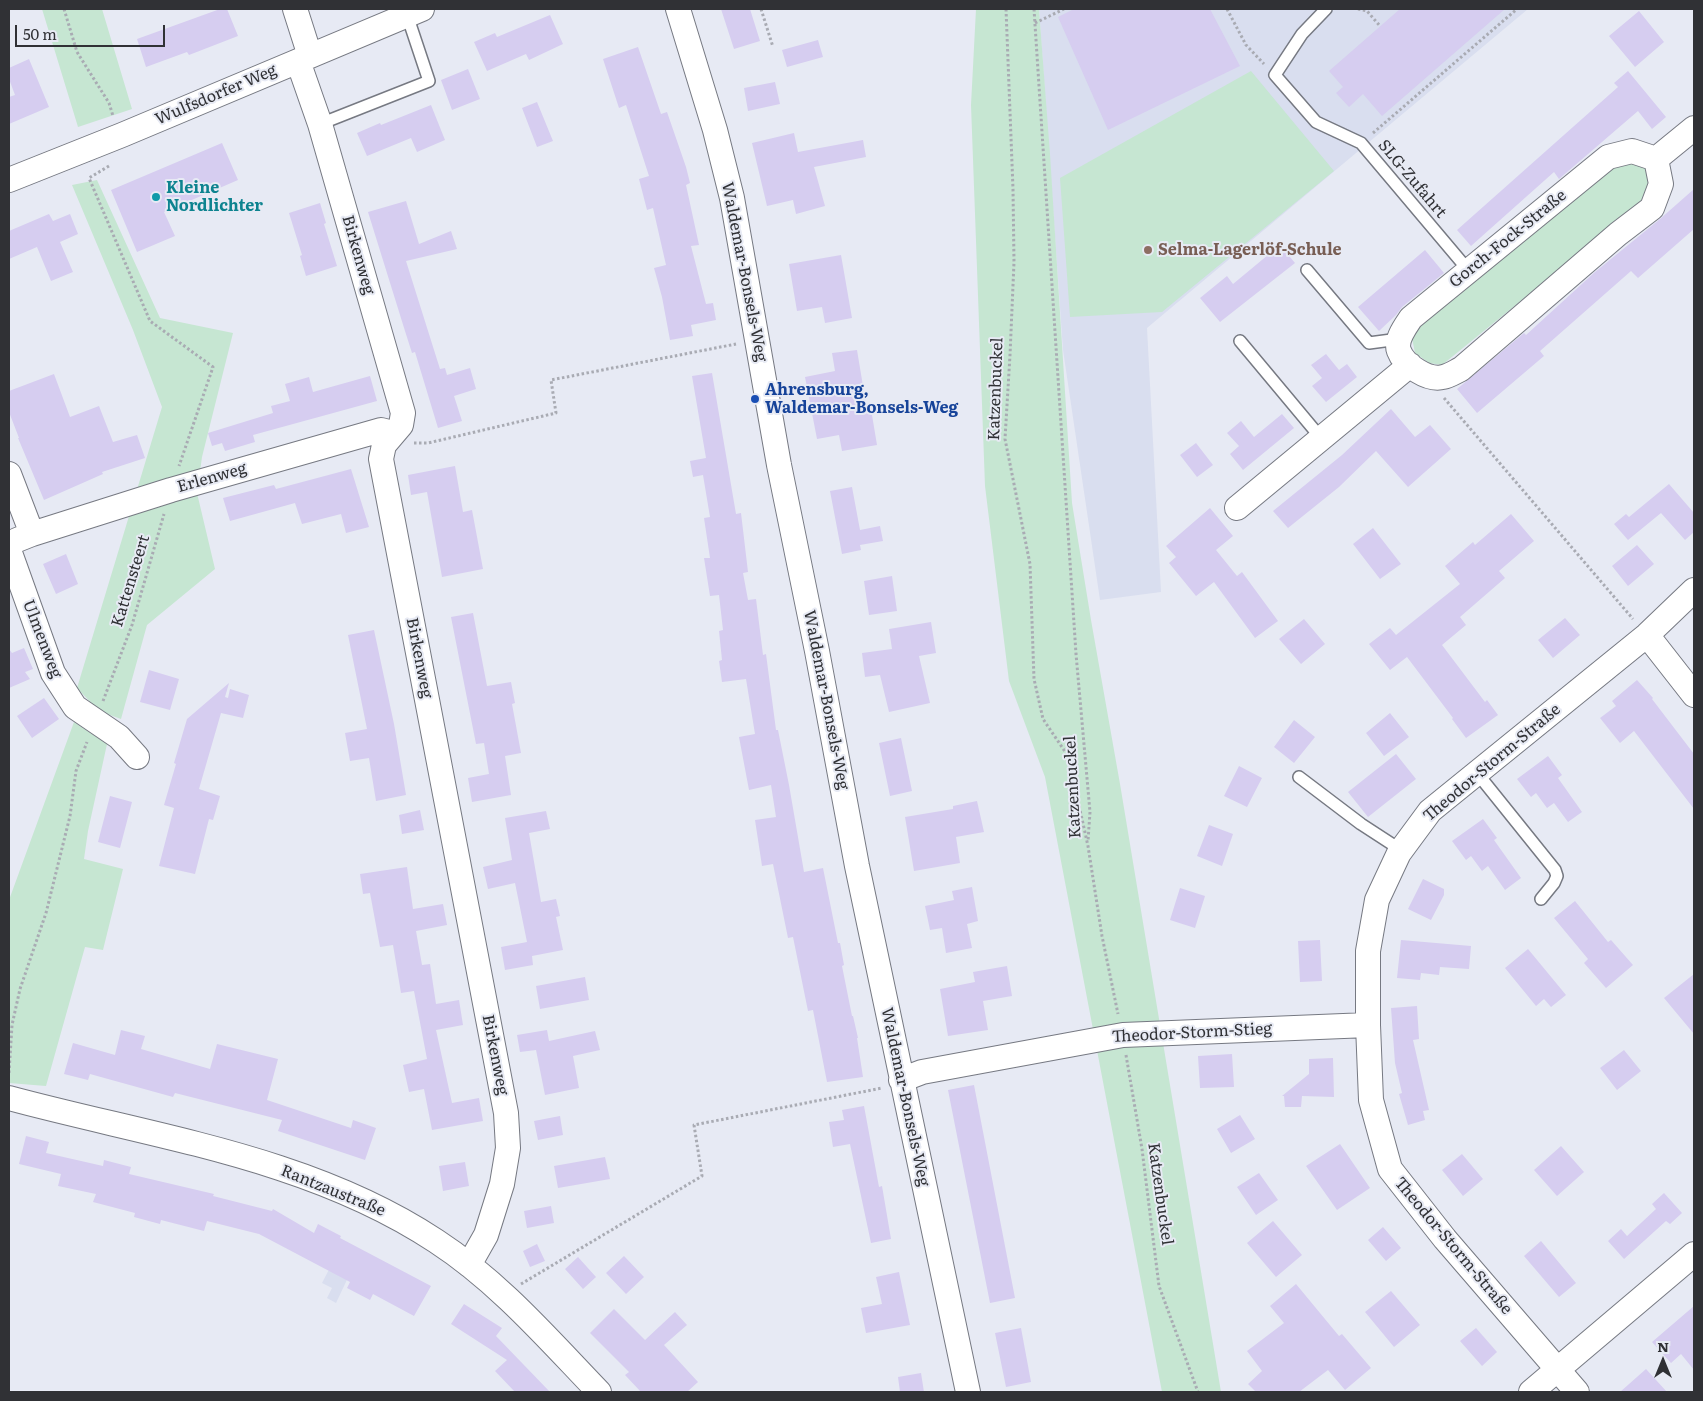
<!DOCTYPE html>
<html>
<head>
<meta charset="utf-8">
<style>
	body { margin:0 }
	#map { position:relative; width:1703px; height:1401px; overflow:hidden; background:#e7eaf4; font-family:Literata,serif }
	canvas { display:block }
	.frame { position:absolute; inset:0; border:10px solid #303135; pointer-events:none }
	.north { position:absolute; left:1638px; top:1336px; width:50px; height:50px; -webkit-text-stroke:4px #e7eaf4; paint-order:stroke; rotate:0deg; font-size:14px; font-weight:700; line-height:20px; text-align:center; color:#303135 }
	.north::after { content:''; display:block; margin:auto; width:18px; height:22px; background:#303135; clip-path:polygon(50% 0,100% 100%,50% 72%,0 100%) }
	.scale { position:absolute; left:15px; top:25px; width:150px; height:22px; box-sizing:border-box; border:2px solid #303135; border-top:0; padding-left:6px; font-size:15px; line-height:18px; white-space:nowrap; color:#303135; -webkit-text-stroke:4px #e7eaf4; paint-order:stroke }
</style>
</head>
<body>
<div id="map">
<canvas width="1703" height="1401"></canvas>
<div class="frame"></div>
<div class="north">N</div>
<div class="scale">50 m</div>
</div>
<script>
const c = document.querySelector('canvas').getContext('2d');
c.lineJoin = 'round';
function paint(path, color) {
  c.fillStyle = color;
  c.fill(path, 'evenodd');
}
function stroke(path, color, width, dash) {
  c.strokeStyle = color;
  c.lineWidth = width;
  c.lineCap = dash ? 'butt' : 'round';
  c.setLineDash(dash || []);
  c.stroke(path);
}
function drawText(font, color, halo, rows, align = 'center') {
  c.font = font + ' Literata,serif';
  c.lineWidth = 4;
  c.setLineDash([]);
  c.textBaseline = 'middle';
  c.strokeStyle = halo;
  c.fillStyle = color;
  for (const [text, x, y, turn = 0] of rows) {
    c.save();
    c.translate(x, y);
    c.rotate((+turn || 0) * Math.PI / 180);
    c.textAlign = isNaN(turn) ? turn : align;
    if (halo) c.strokeText(text, 0, 0);
    c.fillText(text, 0, 0);
    c.restore();
  }
}
const built = new Path2D(`
	M1039,9h489l-381,319 14,264 -61,8 -37,-250z
	M335,1258l18,9 -17,36 -9,-5 5,-10 -10,-5z`);
const green = new Path2D(`
	M42,9h60l30,100 -54,18z
	M976,9h63l11,145 22,349 19,117 29,164 101,608h-59l-117,-615 -36,-96 -24,-195 -14,-381z
	M1251,71l83,100 -172,141 -92,5 -10,-139z
	M1618,161h17l10,7 5,11 -2,12 -8,13 -198,161 -13,-2 -14,-10 -3,-15 3,-11z
	M97,180l63,138 73,15 -31,124 -5,36 18,76 -68,56 -26,94 -22,-8 -22,-23 85,-281 -29,-77 -61,-145z
	M74,722l33,22 -19,87 -4,28 39,10 -20,81 -18,-3 -39,139 -37,-3v-183z`);
const building = new Path2D(`
	M220,9h7l11,27 -49,19 -2,-3 -41,15 -9,-28z
	M721,9h29l10,32 -26,8z
	M1074,9h136l30,57 -132,64 -50,-113z
	M1400,9h105l-123,107 -19,-22 -14,13 -13,-14 7,-6 -14,-16z
	M1639,11l25,31 -29,25 -26,-31z
	M550,15l13,29 -34,16 -3,-6 -39,17 -13,-29 21,-9 2,4z
	M818,40l5,17 -36,10 -5,-17z
	M638,47l23,67 6,-2 19,55 4,16 -4,2 13,60 -8,1 15,58 7,-1 3,17 -25,5 2,11 -23,4 -8,-43 -8,-29 12,-3 -13,-57 -6,2 -8,-31 10,-3 -23,-71 -7,3 -16,-49z
	M29,59l20,48 -40,17v-27l6,-2 -6,-16v-11z
	M468,69l12,30 -28,11 -11,-30z
	M1628,71l38,46 -14,12 -14,-18 -79,68 -5,-7 -83,74 -14,-16 161,-143 -4,-4z
	M775,82l5,22 -32,7 -4,-23z
	M537,102l16,39 -16,6 -15,-39z
	M431,105l14,35 -28,12 -6,-14 -44,18 -10,-23 23,-10 1,2z
	M794,133l4,19 65,-12 3,17 -52,10 11,39 -29,8 -3,-14 -26,6 -15,-63z
	M222,143l16,37 -74,32 11,24 -38,16 -26,-62z
	M1694,189v40l-56,49 -7,-7 -91,80 4,5 -67,57 -20,-24 67,-56 2,2 69,-63 65,-53z
	M406,201l13,43 32,-13 6,18 -51,12 34,108 5,-1 2,7 23,-7 6,21 -22,7 8,25 -24,7 -23,-76 -3,1 -7,-22 -37,-119z
	M320,203l6,20 -2,1 13,42 -31,10 -6,-20 2,-1 -13,-42z
	M49,214l4,7 17,-7 8,20 -18,8 13,30 -22,9 -14,-34 -28,12v-28z
	M1280,245l15,18 -75,59 -20,-24 27,-22 6,8z
	M1425,250l19,23 -42,34 -6,8 -17,16 -21,-24z
	M841,255l11,63 -27,5 -3,-16 -25,4 -8,-47z
	M857,350l10,60 4,-1 6,36 -35,6 -3,-16 -22,4 -12,-62 30,-6 -3,-18z
	M1326,354l13,16 8,-6 10,13 -31,25 -14,-16 10,-8 -11,-13z
	M712,373l24,141 5,-1 7,59 -5,1 5,27 8,-1 7,56 3,-1 10,76h2l11,55 15,87 19,-4 15,75h2l4,22 -2,1 10,50h1l5,22h-1l6,39 -36,5 -14,-72 -5,1 -15,-74 -5,1 -15,-74 -11,2 -7,-46 21,-3 -5,-32 -22,5 -10,-53 16,-3 -9,-55 -24,3 -3,-21 3,-1 -3,-29 4,-1 -4,-35 -9,1 -6,-38h6l-6,-40 6,-1 -7,-42 -10,2 -3,-16 16,-3 -14,-82z
	M54,374l16,43 29,-11 14,36 24,-7 8,23 -43,14 1,2 -59,26 -26,-62h1l-10,-26v-21z
	M370,376l7,25 -124,34 2,7 -30,9 -3,-8 -10,3 -4,-13 65,-20 -2,-7 19,-5 -5,-17 24,-7 4,15z
	M1391,409l24,28 15,-12 21,24 -43,38 -32,-36 -37,36 -51,41 -15,-17 69,-56z
	M1282,414l12,14 -51,42 -13,-16 9,-8 -12,-13 14,-12 13,16z
	M1196,443l17,22 -16,12 -17,-22z
	M455,466l8,46 9,-2 11,59 -41,8 -15,-85 -16,3 -3,-20z
	M351,469l18,58 -23,6 -5,-19 -39,10 -7,-21 -65,18 -7,-23 51,-13 2,4z
	M1669,484l25,29v19l-9,8 -24,-27 -33,27 -14,-16 12,-10 3,3z
	M852,487l8,43 20,-4 3,15 -23,4 1,5 -19,4 -12,-63z
	M1210,508l23,28 -17,14 21,26 5,-4 36,49 -23,17 -41,-56 -18,14 -27,-33 7,-6 -10,-11z
	M1511,514l23,27 -35,30 6,7 -45,39 6,8 -24,20 43,57 2,-2 11,15 -32,23 -14,-19 1,-1 -46,-61 -17,13 -21,-26 21,-16 6,7 64,-51 -15,-18 28,-24 2,3z
	M1373,528l28,36 -21,15 -27,-35z
	M1637,545l17,19 -26,22 -16,-20z
	M66,554l12,30 -22,10 -13,-30z
	M892,576l5,35 -28,4 -5,-34z
	M473,613l14,73 24,-4 4,21 -3,1 9,49 -16,3 6,39 -39,7 -4,-24 21,-4 -5,-31 -8,1 -25,-127z
	M1565,618l15,17 -27,23 -15,-18z
	M1304,619l21,25 -24,20 -22,-25z
	M931,622l5,31 -17,3 11,47 -41,9 -9,-37 -15,2 -3,-24 30,-4 -3,-20z
	M374,630l20,94 12,71 -30,6 -7,-43 -19,3 -5,-28 22,-4 -19,-94z
	M24,648l9,21 -8,3 5,7 -21,9v-39l3,4z
	M149,670l30,9 -9,31 -30,-8z
	M1637,680l16,18 -1,1 42,55v55l-60,-78 -14,12 -20,-25 16,-12 -4,-5z
	M229,683l-4,14 3,1 2,-9 19,6 -6,23 -22,-5 -22,76 21,7 -7,24 -4,-1 -14,55 -36,-8 15,-58 -10,-3 12,-41 -2,-1 13,-44z
	M44,698l15,21 -27,19 -15,-22z
	M1390,713l19,24 -25,19 -18,-23z
	M1294,720l21,17 -21,26 -20,-16z
	M901,738l11,53 -22,5 -11,-53z
	M1396,754l20,25 -48,38 -20,-25z
	M1548,756l14,19 -4,3 24,34 -14,10 -14,-19 -7,5 -11,-15 -5,4 -14,-18z
	M1239,766l23,12 -15,29 -23,-11z
	M110,796l22,6 -12,46 -22,-6z
	M977,801l7,31 -28,5 4,26 -46,8 -9,-54 48,-8v-3z
	M420,810l4,20 -22,4 -3,-19z
	M546,811l4,18 -21,4 12,69 15,-3 4,17 -4,1 7,33 -31,6 1,9 -28,5 -4,-23 26,-5 -12,-59 -27,6 -5,-22 29,-7 -7,-42z
	M1483,819l14,19 -3,2 27,38 -16,12 -17,-24 -6,5 -11,-15 -5,4 -14,-19z
	M1209,825l24,9 -11,32 -25,-10z
	M407,867l6,42 30,-5 4,21 -31,6 6,34 8,-1 6,40 23,-4 4,25 -27,5 16,73 27,-5 4,23 -51,9 -8,-41 -15,3 -6,-27 24,-6 -13,-68 -13,2 -8,-48 -13,2 -10,-54 -7,1 -3,-20z
	M1423,879l21,10v6l-13,25 -23,-11z
	M972,887l6,34 -11,3 5,24 -26,5 -4,-25 -12,2 -5,-24 29,-6 -2,-9z
	M1180,888l25,8 -10,32 -25,-8z
	M1575,901l33,41 3,-2 22,25 -27,23 -22,-25 4,-4 -34,-41z
	M1320,940l2,41 -22,1 -2,-41z
	M1401,940l70,6 -2,23 -29,-2 -1,8 -18,-2 -1,7 -23,-2z
	M1528,949l38,46 -15,12 -7,-8 -8,7 -31,-38z
	M1007,966l5,30 -29,5 5,29 -40,6 -8,-47 35,-7 -2,-10z
	M1694,974v60l-30,-36z
	M585,977l4,23 -49,9 -4,-23z
	M1417,1006l2,33 -6,1 16,70 -6,1 2,9 -17,5 -9,-31 3,-1 -7,-30 -4,-55z
	M121,1030l24,6 -4,13 69,20 7,-25 61,15 -11,41 84,28 2,-8 23,8 -11,32 -87,-29 4,-11 -107,-27 -2,4 -83,-23 -2,6 -24,-6 9,-31 42,12z
	M547,1030l2,11 46,-10 5,19 -27,6 6,32 -34,7 -9,-45 -16,2 -3,-17z
	M1624,1050l17,21 -24,19 -17,-22z
	M1232,1054l2,33 -34,1 -2,-32z
	M1333,1058l1,39 -32,-1 -1,11h-16l-1,-11h-2l27,-22v-15z
	M974,1085l41,213 -25,5 -42,-213z
	M864,1106l15,81 3,-1 9,53 -20,4 -21,-99 -17,3 -4,-25 15,-2 -2,-10z
	M1240,1115l15,24 -24,14 -14,-24z
	M560,1116l3,19 -25,5 -4,-19z
	M26,1136l23,6 -3,11 57,13 1,-6 27,7 -2,7 85,20 -1,2 59,15 1,-2 41,24 4,-9 23,12 -1,2 91,48 -17,30 -41,-22 -3,6 -23,-12 3,-6 -91,-48 -52,-13 -3,10 -43,-11 -1,4 -26,-7 1,-4 -42,-11 3,-8 -38,-8 3,-12 -42,-10z
	M1340,1144l30,44 -33,22 -31,-44z
	M1561,1146l23,26 -27,24 -23,-26z
	M1462,1154l21,25 -20,17 -21,-26z
	M605,1157l5,22 -52,9 -4,-22z
	M465,1162l4,24 -26,5 -4,-25z
	M1259,1173l19,27 -22,15 -19,-28z
	M1664,1193l18,20 -12,11 -4,-3 -42,38 -16,-18 13,-12 6,7 29,-27 -4,-5z
	M551,1206l3,17 -27,5 -3,-17z
	M1273,1221l29,34 -26,22 -29,-34z
	M1383,1227l18,21 -15,13 -18,-21z
	M1541,1241l35,42 -17,14 -35,-41z
	M537,1244l8,17 -15,6 -7,-16z
	M624,1256l20,21 -18,17 -20,-21z
	M578,1257l18,20 -13,12 -18,-20z
	M899,1272l11,53 -44,8 -5,-25 21,-4 -6,-27z
	M1296,1284l43,52 3,-2 29,34 -26,22 -17,-20 -29,22h-43l-8,-8 14,-13 -15,-20 37,-28 -14,-17z
	M1391,1291l29,34 -26,22 -29,-35z
	M464,1304l38,24 -6,8 54,56h-35l-20,-21 12,-11 -56,-36z
	M1694,1306v64l-13,-16 -10,9 -19,-21z
	M614,1309l31,31 30,-28 12,13 -23,20 34,37 -11,10h-46l-16,-17 4,-3 -39,-39z
	M1021,1328l10,54 -25,5 -11,-54z
	M1476,1328l21,24 -15,14 -22,-25z
	M1646,1369l21,23h-47z
	M921,1373l3,19h-24l-2,-15z`);
const path = new Path2D(`
	M64,9l13,43 32,51 4,13
	M761,9l12,38
	M1006,9l7,180 1,73 -4,93 -5,84 25,125 4,115 9,40 25,37 20,90 14,90 16,78
	M1034,9l42,645 14,158 -2,29
	M1227,9l19,36 18,19
	M1358,9l9,2 13,15
	M1035,23l29,-14
	M1373,133l144,-124
	M109,166l-20,12 61,143 63,46 -34,99
	M1444,398l189,221
	M414,443h14l128,-30 -5,-33 185,-36
	M103,701l29,-76 32,-111
	M1126,1055l16,94 17,137 39,106
	M9,1073l3,-48 8,-36 26,-76 24,-97 6,-45 11,-29
	M521,1284l181,-108 -8,-51 188,-37`);
const service = new Path2D(`
	M1326,9l-24,25 -27,41 41,47 45,21 108,128
	M320,124l109,-43 -22,-66
	M1307,270l62,73 30,-4
	M1240,341l81,97
	M1477,773l78,97 2,6 -3,7 -13,16
	M1299,777l62,47 40,26`);
const minor = new Path2D(`
	M295,9l15,47
	M678,9l37,121 17,68 47,267 38,186 40,215 111,526
	M298,61l22,63 83,289 -2,12 -17,20 -3,14 125,654 2,35 -6,36 -16,51 -17,30
	M1632,151l24,8 5,25 -9,24 -34,26 -157,135c-6,3 -12,7 -18,8 -15,4 -39,-12 -44,-26 -4,-11 6,-24 12,-33l197,-161z
	M1656,159l38,-31
	M9,180l113,-45 300,-126
	M9,474l23,60 -15,6
	M1237,508l173,-143
	M32,534l139,-44 210,-60 12,3
	M9,550l44,123 22,34 44,30 18,20
	M1647,635l47,60
	M901,1080l21,-8 201,-37 245,-10
	M9,1098c144,39 300,59 427,143 63,41 112,98 163,151
	M1531,1392l163,-138
	M1577,1392l-132,-153 -55,-70 -19,-69 -3,-75v-74l9,-51 22,-47 31,-42 217,-176 47,-45`);
const markers = [
	[156,197,5,"#0f9aa8"],
	[1148,250,5,"#8d6e63"],
	[755,399,5,"#1a4fb4"]
];
const streetNames = [
	["Wulfsdorfer Weg",216,95,-23],
	["SLG-Zufahrt",1412,179,50],
	["Gorch-Fock-Straße",1508,239,-39],
	["Birkenweg",358,255,74],
	["Waldemar-Bonsels-Weg",744,272,79],
	["Katzenbuckel",996,389,-88],
	["Erlenweg",212,478,-16],
	["Kattensteert",131,581,-73],
	["Ulmenweg",42,639,69],
	["Birkenweg",419,658,79],
	["Waldemar-Bonsels-Weg",826,700,79],
	["Theodor-Storm-Straße",1492,763,-40],
	["Katzenbuckel",1073,787,-93],
	["Theodor-Storm-Stieg",1192,1033,-3],
	["Birkenweg",495,1055,79],
	["Waldemar-Bonsels-Weg",905,1097,78],
	["Rantzaustraße",333,1191,22],
	["Katzenbuckel",1160,1194,82],
	["Theodor-Storm-Straße",1453,1246,50]
];
const cultureNames = [
	["Kleine",166,188],
	["Nordlichter",166,206]
];
const educationNames = [
	["Selma-Lagerlöf-Schule",1158,250]
];
const transitNames = [
	["Ahrensburg,",765,390],
	["Waldemar-Bonsels-Weg",765,408]
];
paint(built, '#d9deef');
paint(green, '#c6e6d2');
paint(building, '#d6cdf0');
stroke(service, '#767982', 14);
stroke(minor, '#767982', 26);
stroke(path, '#a9abb3', 3, [2.5, 2.5]);
stroke(service, '#fff', 11);
stroke(minor, '#fff', 24);
for (const [x, y, r, color] of markers) {
  const dot = new Path2D();
  dot.arc(x, y, r, 0, 2 * Math.PI);
  c.fillStyle = color;
  c.fill(dot);
  stroke(dot, '#e7eaf4', 2);
}
drawText('16px', '#303135', '#e7eaf4', streetNames);
drawText('bold 16px', '#0d838f', '#e7eaf4', cultureNames, 'left');
drawText('bold 16px', '#785e54', '#e7eaf4', educationNames, 'left');
drawText('bold 16px', '#164399', '#e7eaf4', transitNames, 'left');
</script>
</body>
</html>
